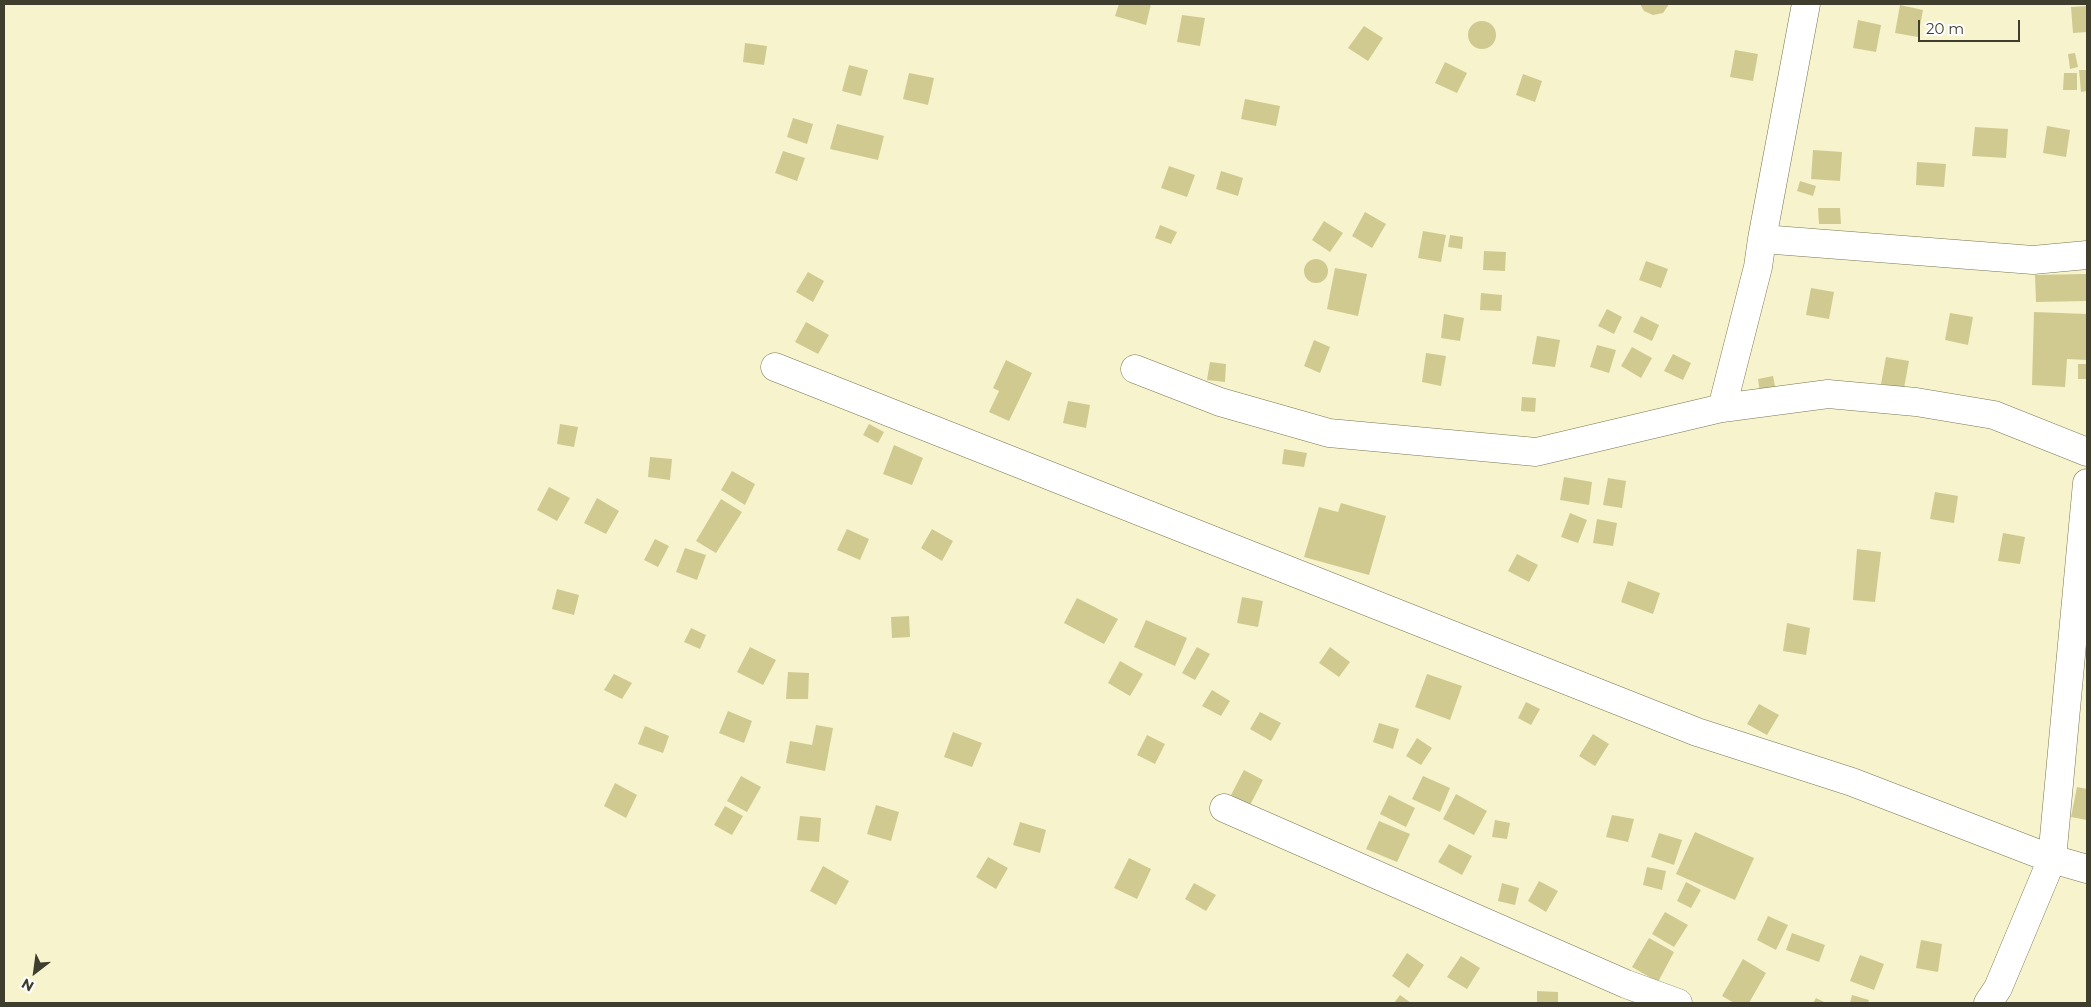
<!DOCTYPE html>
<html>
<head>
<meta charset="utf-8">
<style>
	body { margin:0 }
	#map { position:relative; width:2091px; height:1007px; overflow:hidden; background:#f7f3cd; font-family:Montserrat,sans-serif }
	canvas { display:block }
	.frame { position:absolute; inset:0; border:5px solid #3e3d2e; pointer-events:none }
	.north { position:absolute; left:10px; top:947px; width:50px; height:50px; -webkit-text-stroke:4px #fefefe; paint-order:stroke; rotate:210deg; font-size:14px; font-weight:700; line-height:20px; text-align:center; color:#3e3d2e }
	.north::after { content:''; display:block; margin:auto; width:18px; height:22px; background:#3e3d2e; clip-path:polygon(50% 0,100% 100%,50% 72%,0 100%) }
	.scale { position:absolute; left:1918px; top:20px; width:102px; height:22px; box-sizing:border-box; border:2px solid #3e3d2e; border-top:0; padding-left:6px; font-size:15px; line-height:18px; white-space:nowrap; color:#3e3d2e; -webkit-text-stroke:4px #fefefe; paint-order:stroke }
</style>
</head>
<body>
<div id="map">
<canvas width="2091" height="1007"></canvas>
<div class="frame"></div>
<div class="north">N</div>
<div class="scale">20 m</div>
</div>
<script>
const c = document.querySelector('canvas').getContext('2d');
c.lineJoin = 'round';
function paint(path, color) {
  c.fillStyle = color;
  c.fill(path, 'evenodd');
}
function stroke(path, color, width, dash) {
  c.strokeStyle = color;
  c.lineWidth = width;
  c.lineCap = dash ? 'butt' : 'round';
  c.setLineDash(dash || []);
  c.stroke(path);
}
const building = new Path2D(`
	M1119,4h32l-5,21 -31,-9z
	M1640,4h29l-6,9 -10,2 -9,-4z
	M1900,5l23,5 -5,27 -23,-4z
	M2087,6v26l-14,1 -2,-26z
	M1182,15l23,3 -5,28 -23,-4z
	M1858,20l23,5 -5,27 -23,-4z
	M1468 35a14 14 0 1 1 28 0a14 14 0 1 1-28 0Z
	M1364,26l19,12 -15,23 -20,-13z
	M745,43l22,3 -3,19 -21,-3z
	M1735,50l23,4 -5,27 -23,-4z
	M2075,53l3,14 -8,2 -2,-15z
	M1445,62l22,11 -10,20 -22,-10z
	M849,65l19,5 -7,26 -19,-5z
	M2079,70h8v21l-6,1z
	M909,73l25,5 -6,27 -25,-6z
	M2064,73h13v17h-14z
	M1523,74l19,7 -7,21 -19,-7z
	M1245,99l35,7 -4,20 -35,-7z
	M793,118l20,6 -6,20 -20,-7z
	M837,124l47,12 -6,24 -48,-11z
	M2047,126l23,4 -4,27 -23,-4z
	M1975,127l33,2 -2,29 -34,-2z
	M1813,150l29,2 -2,29 -29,-2z
	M783,151l22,7 -8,23 -22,-8z
	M1917,162l29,2 -2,23 -28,-2z
	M1169,166l26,9 -8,22 -26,-9z
	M1221,171l22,7 -5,18 -22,-7z
	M1800,181l16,5 -3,10 -16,-5z
	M1818,208h22l1,16h-22z
	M1365,212l21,12 -14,24 -20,-12z
	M1324,221l19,12 -13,19 -18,-12z
	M1160,225l17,7 -6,12 -16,-6z
	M1423,231l23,4 -5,27 -23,-4z
	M1450,235l13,2 -1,12 -14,-2z
	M1484,251l22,1 -1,19 -22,-1z
	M1304 271a12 12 0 1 1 24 0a12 12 0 1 1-24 0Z
	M1646,261l22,8 -7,19 -22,-8z
	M1335,268l32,6 -9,42 -31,-7z
	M808,272l16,9 -11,21 -17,-10z
	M2086,274v27l-50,1 -1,-27z
	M1811,288l23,4 -5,27 -23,-4z
	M1481,293l21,2 -1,16 -21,-1z
	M1607,309l15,8 -8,17 -16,-8z
	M2034,312l53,2v46l-20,-1 -2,28 -33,-2z
	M1950,313l23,4 -5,28 -23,-5z
	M1444,314l20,4 -4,23 -19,-3z
	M1641,316l18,9 -7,16 -19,-9z
	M806,322l23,13 -11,19 -23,-12z
	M1537,336l23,4 -5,27 -23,-3z
	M1314,340l16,7 -10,26 -16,-7z
	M1597,345l19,5 -7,23 -19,-6z
	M1632,347l20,11 -11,20 -20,-12z
	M1426,353l20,3 -5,30 -19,-4z
	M1673,354l18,9 -8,17 -19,-9z
	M1886,357l23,4 -5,27 -23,-4z
	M1006,360l26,13 -23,48 -20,-9 10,-21 -6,-3z
	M1210,362l16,2 -1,18 -18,-2z
	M2078,364h9v15h-9z
	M1773,376l3,15 -16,2 -2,-14z
	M1522,397l14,1 -1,14 -14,-1z
	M1068,401l22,4 -4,23 -23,-5z
	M560,424l18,3 -4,20 -17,-3z
	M869,424l15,8 -6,11 -15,-8z
	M894,445l29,13 -11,27 -29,-11z
	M1284,449l23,4 -3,14 -22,-3z
	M650,457l22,2 -2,21 -22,-3z
	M732,471l23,13 -10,21 -24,-15z
	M1564,477l28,5 -3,23 -29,-5z
	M1608,478l18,3 -4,27 -19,-3z
	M549,487l21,11 -13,23 -20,-11z
	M1935,492l23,4 -4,27 -24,-4z
	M597,498l22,13 -13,23 -22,-11z
	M721,499l21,13 -26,41 -20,-12z
	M1341,503l45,13 -17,59 -65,-18 15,-50 19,5z
	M1570,513l17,7 -9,23 -17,-6z
	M1597,519l20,4 -4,23 -20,-3z
	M847,529l22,10 -9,21 -23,-10z
	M932,529l21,12 -11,20 -21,-13z
	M2003,533l22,4 -5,27 -22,-3z
	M655,539l14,7 -11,21 -14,-7z
	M685,548l21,7 -9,25 -21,-8z
	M1857,549l24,3 -6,50 -22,-2z
	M1517,554l21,11 -9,17 -21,-11z
	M1628,581l32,12 -7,21 -32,-12z
	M557,589l22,6 -5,20 -22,-6z
	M1242,597l21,4 -5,26 -21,-4z
	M1077,598l41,21 -14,25 -40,-21z
	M909,616l1,21 -18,1 -1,-21z
	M1146,620l41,18 -12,28 -41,-19z
	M1787,623l23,5 -4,27 -23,-4z
	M691,628l15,7 -6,14 -16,-7z
	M750,647l26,13 -13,25 -26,-13z
	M1197,647l13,7 -15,26 -13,-7z
	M1330,647l20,15 -11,15 -20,-14z
	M1120,661l23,13 -13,22 -22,-13z
	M788,672l21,1 -1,26h-22z
	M614,674l18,9 -10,16 -18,-9z
	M1427,674l35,12 -12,34 -35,-13z
	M1212,690l18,11 -9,15 -19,-10z
	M1526,702l14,7 -9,16 -13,-7z
	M1759,704l20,11 -12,20 -20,-11z
	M728,711l24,10 -8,22 -25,-10z
	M1260,712l21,11 -10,18 -21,-12z
	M1379,723l20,6 -6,20 -20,-7z
	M816,725l17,3 -8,43 -39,-8 4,-22 22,4z
	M645,726l24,10 -6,17 -25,-9z
	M953,732l29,11 -10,24 -28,-10z
	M1593,734l16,10 -14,22 -16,-10z
	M1147,735l18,9 -10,20 -18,-9z
	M1417,738l15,10 -11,17 -15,-9z
	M1244,770l19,10 -13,25 -19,-10z
	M741,776l20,11 -14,25 -20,-11z
	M1423,776l27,12 -10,24 -28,-13z
	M615,783l22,12 -11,23 -22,-12z
	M2077,787l10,2v31l-16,-3z
	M1456,794l31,17 -13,24 -31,-16z
	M1389,795l26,13 -9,19 -26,-13z
	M876,805l23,7 -8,29 -24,-7z
	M725,806l18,10 -11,19 -18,-10z
	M1612,815l22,4 -6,23 -22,-5z
	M800,816l21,2 -2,24 -22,-2z
	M1495,820l15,3 -3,16 -15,-2z
	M1379,821l31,13 -13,28 -31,-13z
	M1020,822l26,8 -6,23 -27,-8z
	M1695,832l59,26 -19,42 -59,-26z
	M1659,833l23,7 -8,25 -23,-8z
	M1449,844l23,12 -10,19 -24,-13z
	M988,857l20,11 -12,21 -20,-12z
	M1129,858l22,11 -14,30 -23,-11z
	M823,866l26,15 -13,24 -26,-14z
	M1647,867l19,4 -4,19 -19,-5z
	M1539,881l19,10 -12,21 -18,-11z
	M1686,882l15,8 -10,18 -14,-7z
	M1194,883l22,12 -10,16 -21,-12z
	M1502,883l17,5 -4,17 -17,-4z
	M1665,912l23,13 -14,22 -22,-13z
	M1768,916l20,9 -12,25 -19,-10z
	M1792,933l33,12 -6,17 -33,-12z
	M1649,938l25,14 -16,30 -26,-15z
	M1921,940l21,4 -4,28 -22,-4z
	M1407,953l17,12 -15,23 -17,-12z
	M1860,955l24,9 -10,26 -24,-9z
	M1461,956l19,12 -13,21 -20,-12z
	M1743,959l23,14 -17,30h-15l-12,-7z
	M1537,991l21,1v11h-21z
	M1400,995l11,8h-17z
	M1852,995l17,5 -1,3h-18z
	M1816,998l10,5h-13z`);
const minor = new Path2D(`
	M1762,239l271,21 54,-5
	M775,367l922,365 155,50 200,77 35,10
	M1135,369l85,33 109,31 207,19 186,-44 106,-14 88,8 78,13 93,37
	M1722,408l36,-141 4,-28 44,-235
	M1224,808l402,176 52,19
	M1988,1003l10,-15 54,-129 35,-376`);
paint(building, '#d0ca91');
stroke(minor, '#797653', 29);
stroke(minor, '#fff', 28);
</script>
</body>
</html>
